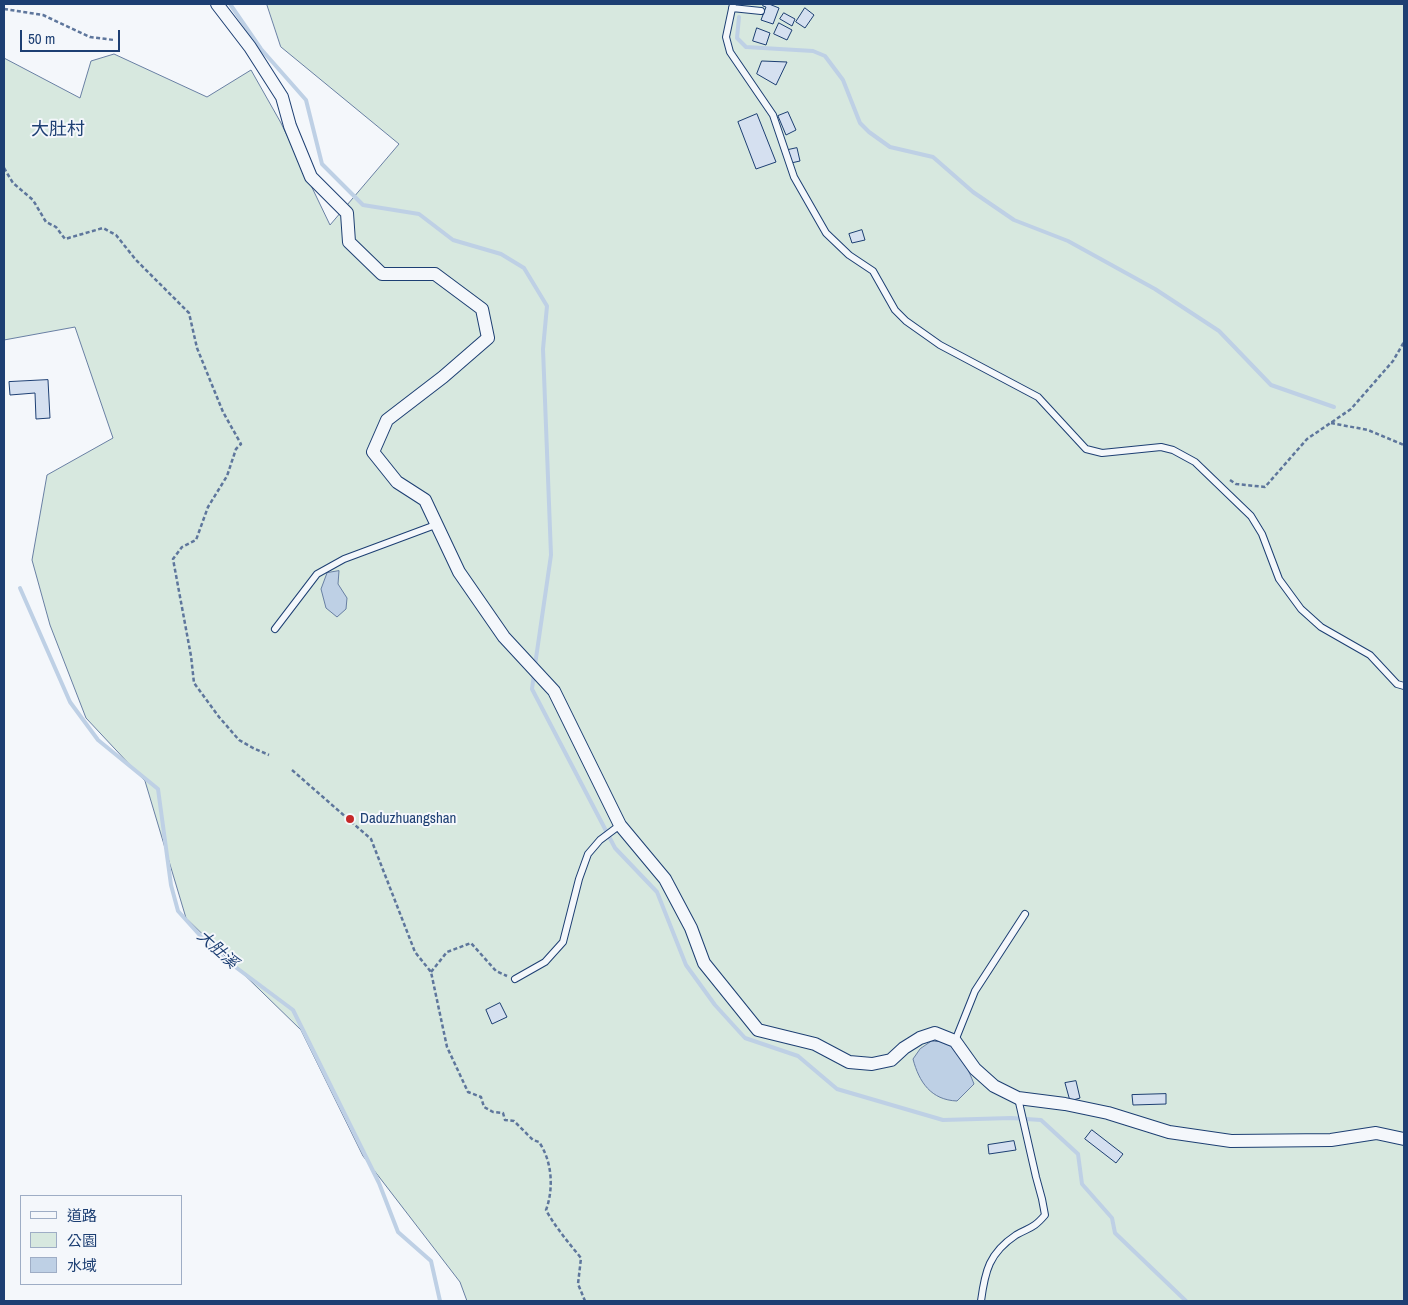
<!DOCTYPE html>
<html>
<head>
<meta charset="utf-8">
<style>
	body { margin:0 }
	#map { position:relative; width:1408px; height:1305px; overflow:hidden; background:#f4f7fb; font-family:"Archivo Narrow","Noto Sans TC",sans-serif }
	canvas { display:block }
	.frame { position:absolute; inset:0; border:5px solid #1d3f73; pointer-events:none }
	.legend { position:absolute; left:20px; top:1195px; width:162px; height:90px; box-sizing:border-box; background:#f4f7fb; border:1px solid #9eadc5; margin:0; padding:6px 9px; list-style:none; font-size:15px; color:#1d3f73 }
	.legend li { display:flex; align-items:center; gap:10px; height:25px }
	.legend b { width:25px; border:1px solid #9eadc5 }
	.scale { position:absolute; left:20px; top:30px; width:100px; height:22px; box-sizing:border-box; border:2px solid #1d3f73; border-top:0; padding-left:6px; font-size:15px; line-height:18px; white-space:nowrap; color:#1d3f73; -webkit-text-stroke:4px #f4f7fb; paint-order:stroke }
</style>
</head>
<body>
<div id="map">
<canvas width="1408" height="1305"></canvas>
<div class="frame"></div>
<ul class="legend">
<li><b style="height:6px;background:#f4f7fb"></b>道路</li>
<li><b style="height:14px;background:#d7e8df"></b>公園</li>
<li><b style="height:14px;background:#bed0e5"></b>水域</li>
</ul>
<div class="scale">50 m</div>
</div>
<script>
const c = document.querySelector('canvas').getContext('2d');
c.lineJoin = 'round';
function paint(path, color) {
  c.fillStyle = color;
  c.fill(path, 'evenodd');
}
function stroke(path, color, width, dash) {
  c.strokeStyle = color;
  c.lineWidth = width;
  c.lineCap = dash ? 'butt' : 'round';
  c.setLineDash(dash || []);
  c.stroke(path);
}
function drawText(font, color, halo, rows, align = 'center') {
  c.font = font + ' "Archivo Narrow","Noto Sans TC",sans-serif';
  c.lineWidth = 4;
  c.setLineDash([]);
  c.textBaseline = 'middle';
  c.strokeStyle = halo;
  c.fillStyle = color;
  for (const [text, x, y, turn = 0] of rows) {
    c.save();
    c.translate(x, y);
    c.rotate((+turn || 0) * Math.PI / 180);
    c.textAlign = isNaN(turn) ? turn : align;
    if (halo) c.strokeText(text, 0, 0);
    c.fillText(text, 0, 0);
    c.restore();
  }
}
const green = new Path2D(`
	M267,4h1137v1297h-937l-7,-19 -97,-126 -62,-126 -115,-112 -41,-137 -59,-63 -36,-93 -18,-65 15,-85 66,-37 -38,-111 -71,13v-282l76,40 11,-37 23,-7 93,43 44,-27 30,53 49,102 69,-81 -118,-97z`);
const water = new Path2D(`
	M339,571l-1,13 9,14 -1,11 -9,8 -11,-9 -5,-19 6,-16z
	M932,1041c3,1 9,0 12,1 16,6 24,27 30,42l-17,17c-26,-1 -38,-19 -44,-42l7,-10z`);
const stream = new Path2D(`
	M230,4l31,45 45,51 16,64 41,41 56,9 34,26 48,14 23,14 23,38 -4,43 8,206 -16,110
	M739,17l-2,21 9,9 67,4 12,5 18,24 17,43 9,9 21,15 43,10 40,35 41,28 54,21 87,48 64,42 52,54 63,22
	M20,588l50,114 28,38 60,49 13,96 7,26 36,40 79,59 86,173 19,49 33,29 9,40
	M534,674l-2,15 83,159 42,44 29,73 29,40 30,33 53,18 39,33 106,31 68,-2 30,2 37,34 4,30 30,34 3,15 71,68`);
const building = new Path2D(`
	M764,4h5l10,4 -6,16 -12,-4 5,-13 -3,-1z
	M805,8l9,7 -9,13 -9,-6z
	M784,13l11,6 -3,7 -12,-7z
	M779,23l13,7 -5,10 -13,-6z
	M757,28l13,5 -4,12 -13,-4z
	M762,61l25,1 -11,23 -19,-11z
	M788,112l8,18 -10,5 -8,-19z
	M757,114l19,48 -20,7 -18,-47z
	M797,148l3,13 -9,2 -3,-13z
	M862,230l3,10 -13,3 -3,-9z
	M48,380l2,38 -14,1 -1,-26 -25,2 -1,-13z
	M500,1003l7,14 -15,7 -6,-14z
	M1076,1081l4,17 -10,3 -5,-18z
	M1166,1094v10l-33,1 -1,-10z
	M1092,1130l31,24 -7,9 -31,-24z
	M1014,1141l2,9 -27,4 -1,-9z`);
const path = new Path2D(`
	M4,9l39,6 47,22 24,3
	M4,168l9,15 20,17 13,22 10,5 9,12 38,-11 13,7 20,25 53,53 8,35 26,64 18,32 -5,5 -9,27 -19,31 -12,33 -14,7 -9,12 18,97 3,27 25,34 20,23 14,8 16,7
	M1331,423l37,7 36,15
	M1230,480l6,4 29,3 42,-48 44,-30 42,-48 11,-19
	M292,770l79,69 44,113 16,20 16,75 21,45 13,5 3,10 9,5 10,1 2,7 9,1 19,19 6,2c13,19 15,46 7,68 10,18 22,32 35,48l-3,26 7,17
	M431,972l16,-20 24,-9 25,28 11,5`);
const lane = new Path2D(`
	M733,4l-7,33 4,15 43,63 21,62 32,56 23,22 24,16 22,39 11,11 34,24 98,52 48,52 16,4 59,-6 12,3 22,12 56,54 11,18 17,45 22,30 20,18 49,28 27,29 7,2
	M732,8l29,3
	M275,629l42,-55 27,-15 94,-35
	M515,979l30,-17 18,-20 16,-63 9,-25 12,-14 20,-15
	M955,1041l20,-50 50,-77
	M981,1301c4,-30 8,-48 35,-66 14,-8 17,-6 29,-20l-3,-16 -6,-22 -18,-79`);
const street = new Path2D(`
	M217,4l33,43 32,50 8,29 21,51 36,36 2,29 33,32h53l47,35 6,29 -45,39 -56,43 -14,32 24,30 28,18 34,72 45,65 50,54 66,134 45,54 26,49 13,35 54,67 57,14 34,18 23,2 19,-4 13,-12 16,-10 15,-5 20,8 20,28 19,17 24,12 47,6 43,9 61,19 62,9 100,-1 45,-7 28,6`);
const markers = [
	[350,819,5,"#c62828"]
];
const poiNames = [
	["Daduzhuangshan",360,819]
];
const waterNames = [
	["大肚溪",217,950,42]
];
const quarterNames = [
	["大肚村",58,130]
];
paint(green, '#d7e8df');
stroke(green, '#687fa3', 1);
paint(water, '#bed0e5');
stroke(water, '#687fa3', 1);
stroke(stream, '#bed0e5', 4);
paint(building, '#d5e0f0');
stroke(building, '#1d3f73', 1);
stroke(lane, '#1d3f73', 8);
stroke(street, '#1d3f73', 14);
stroke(path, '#5e769c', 2.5, [4, 2.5]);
stroke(lane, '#f4f7fb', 6);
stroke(street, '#f4f7fb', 12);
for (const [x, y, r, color] of markers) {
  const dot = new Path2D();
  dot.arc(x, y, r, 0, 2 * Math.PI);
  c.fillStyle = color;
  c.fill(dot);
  stroke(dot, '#f4f7fb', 2);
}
drawText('15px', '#1d3f73', '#f4f7fb', poiNames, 'left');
drawText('italic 16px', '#1d3f73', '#f4f7fb', waterNames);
drawText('18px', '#1d3f73', '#f4f7fb', quarterNames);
</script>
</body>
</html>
